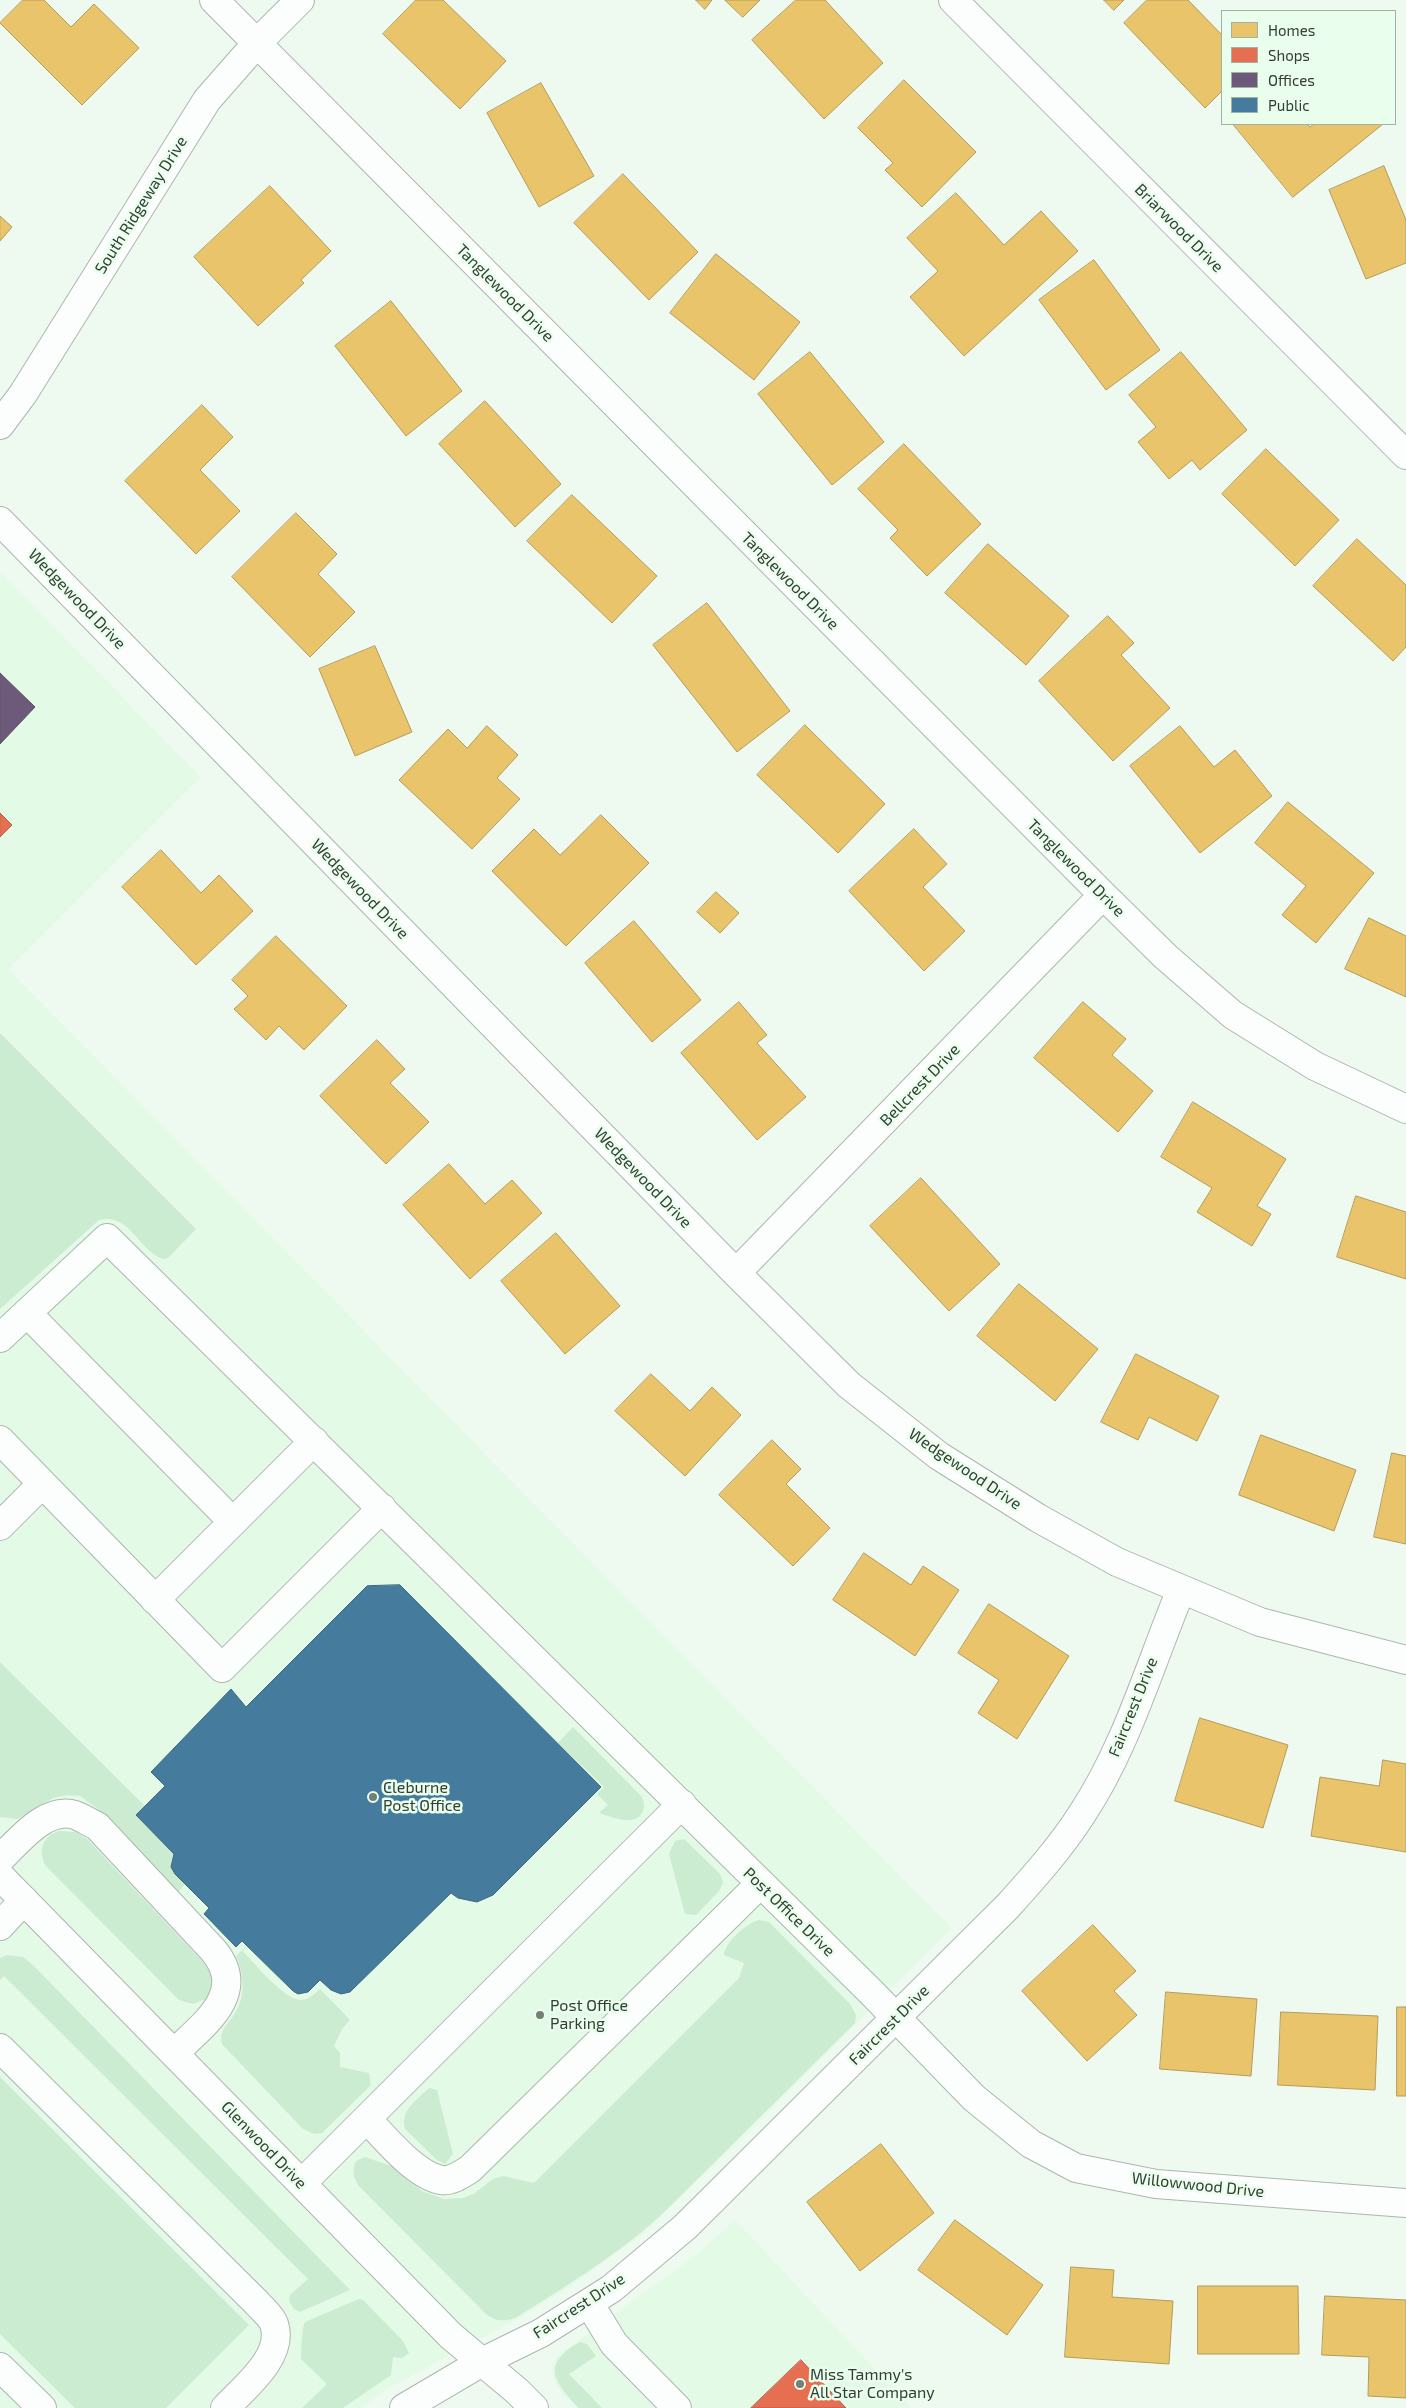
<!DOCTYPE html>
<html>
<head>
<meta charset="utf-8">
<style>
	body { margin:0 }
	#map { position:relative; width:1406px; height:2408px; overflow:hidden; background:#eef9f0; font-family:"Exo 2",sans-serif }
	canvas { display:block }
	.legend { position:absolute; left:1221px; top:10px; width:175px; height:115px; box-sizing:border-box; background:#e9feec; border:1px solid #a1b1a3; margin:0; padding:6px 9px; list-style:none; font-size:15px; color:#343e35 }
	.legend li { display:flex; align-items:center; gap:10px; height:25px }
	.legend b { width:25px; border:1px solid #a1b1a3 }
</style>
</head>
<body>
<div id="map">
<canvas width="1406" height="2408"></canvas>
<ul class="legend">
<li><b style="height:14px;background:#e9c46a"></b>Homes</li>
<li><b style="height:14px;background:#e76f51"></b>Shops</li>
<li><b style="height:14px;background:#6d597a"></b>Offices</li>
<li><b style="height:14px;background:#457b9d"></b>Public</li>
</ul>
</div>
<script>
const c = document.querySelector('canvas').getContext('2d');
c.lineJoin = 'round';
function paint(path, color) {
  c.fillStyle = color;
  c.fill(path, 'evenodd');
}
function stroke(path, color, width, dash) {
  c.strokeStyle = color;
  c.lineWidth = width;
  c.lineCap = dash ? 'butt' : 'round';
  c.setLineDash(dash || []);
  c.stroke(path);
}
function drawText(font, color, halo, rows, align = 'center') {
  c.font = font + ' "Exo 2",sans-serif';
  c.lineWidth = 5;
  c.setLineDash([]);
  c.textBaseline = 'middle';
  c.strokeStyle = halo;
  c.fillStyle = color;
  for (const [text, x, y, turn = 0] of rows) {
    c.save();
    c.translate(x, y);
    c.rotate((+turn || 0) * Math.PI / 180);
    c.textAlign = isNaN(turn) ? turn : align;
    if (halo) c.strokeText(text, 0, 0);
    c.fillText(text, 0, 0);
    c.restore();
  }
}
const built = new Path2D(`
	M0,572l200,205 -192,192 943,959 -209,210 -101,97 -71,51 -51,32 -127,68 -32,22h-360z
	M735,2220l176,188h-334l-15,-15 -6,-8 -3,-12v-8l4,-9 138,-100z`);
const green = new Path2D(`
	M0,1033l196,196 -28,29 -5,1c-25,-9 -33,-47 -64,-39l-99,89z
	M0,1662l145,144 29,48 -3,13 14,17 -7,8 -73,-78 -25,-18 -13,-1 -14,3 -35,21 -18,-2z
	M573,1727l68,69c3,5 4,9 2,15 -7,17 -31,6 -44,2l9,-8 -11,-11 7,-7 -46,-44z
	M59,1831l16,1 12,7 114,121c12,14 14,21 7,38l-15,6 -14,-4 -134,-135c-7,-16 -2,-29 14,-34z
	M684,1839l36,35 3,9 -4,8 -23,24 -11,-1 -16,-60 6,-13z
	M759,1920l10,2 81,82 6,11 -1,8 -195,193c-43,39 -94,70 -143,101 -12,5 -22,5 -32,-4l-127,-128c-5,-9 -6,-14 -2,-24l9,-4 29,10 28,24 22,8 19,-1 12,-5 18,-14 10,-3 31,7 205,-205 5,-15 -20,-8c1,-13 23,-32 35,-35z
	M242,1950c12,13 42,50 59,50 8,0 13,-6 19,-11l30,31 -8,9 -8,17 6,7v14l29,6 2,12 -49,48 -8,1 -11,-5 -81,-85c-3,-15 6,-19 13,-31 11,-17 9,-39 1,-57z
	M7,1955l16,2 10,8 317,325 -50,22 -6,-3 -5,-8 1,-6 18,-16 -304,-303 -4,4v-22z
	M0,2077l249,248 -83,83h-91l-75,-74z
	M429,2088l8,2 16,64 -8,10 -8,-4 -32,-31c-5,-19 12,-29 24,-41z
	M359,2299l4,1 40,41 6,12 -7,5 -9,-1 -2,18 -48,33h-41l25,-24 -26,-25c0,-7 1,-32 4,-37z
	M580,2342l7,2 9,12 -27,18 33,34h-23c-26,-27 -38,-44 1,-66z`);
const homes = new Path2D(`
	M23,0h21l27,27 23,-23 45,44 -57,57 -82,-82z
	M416,0h27l63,61 -46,48 -77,-75z
	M696,0h16l-7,9z
	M725,0h35l-17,17z
	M796,0h29l58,63 -59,56 -72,-79z
	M1104,0h20l-10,10z
	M1147,0h41l34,35v56l-17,17 -81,-85z
	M904,80l72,72 -54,55 -37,-37 8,-7 -35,-35z
	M541,83l53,93 -55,31 -52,-94z
	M1233,124h74l3,3 4,-3h69l-90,73z
	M1384,166l22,54v43l-40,16 -37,-89z
	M623,174l75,78 -49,48 -75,-77z
	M270,186l61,65 -30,29 3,3 -46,43 -64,-69z
	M956,193l48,52 37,-34 37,40 -114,105 -54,-59 28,-26 -31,-33z
	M0,216l12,11 -12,14z
	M716,254l84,68 -46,58 -84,-67z
	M1094,260l66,90 -54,40 -67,-90z
	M391,301l71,90 -56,45 -71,-90z
	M810,352l74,90 -52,43 -74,-91z
	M1181,352l66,78 -47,40 -8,-10 -23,19 -31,-37 18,-15 -27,-32z
	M485,401l76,83 -46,43 -76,-83z
	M202,405l31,32 -33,33 40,41 -44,43 -71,-73z
	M904,444l77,80 -54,52 -37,-38 8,-8 -40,-41z
	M1266,449l73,71 -44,46 -73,-72z
	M572,495l85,81 -45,47 -85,-82z
	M296,513l41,41 -19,20 37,38 -45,45 -78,-80z
	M1357,539l49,46v62l-13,14 -80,-75z
	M988,544l81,72 -43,49 -81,-72z
	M707,603l83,108 -53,41 -84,-107z
	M1108,616l26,27 -13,12 49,53 -57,53 -74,-80z
	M375,646l37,86 -57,24 -36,-87z
	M805,725l80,79 -47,49 -81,-78z
	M487,726l31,29 -21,23 23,21 -48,50 -73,-69 49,-51 19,19z
	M1180,726l34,41 21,-17 37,46 -72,57 -70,-87z
	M1288,802l86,71 -58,70 -34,-28 24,-29 -51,-43z
	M601,815l48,48 -83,83 -74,-75 42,-42 26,26z
	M914,829l33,35 -24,23 42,44 -41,40 -75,-80z
	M161,850l40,43 18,-18 34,36 -57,54 -74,-78z
	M716,892l23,21 -19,20 -23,-21z
	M1369,918l37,18v61l-61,-28z
	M634,921l67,79 -49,42 -67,-79z
	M276,936l71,70 -43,44 -25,-24 -13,14 -32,-31 14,-13 -16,-16z
	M739,1002l28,33 -10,8 49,54 -49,43 -76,-87z
	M1083,1002l43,37 -14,16 41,36 -35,41 -84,-74z
	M377,1040l28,29 -15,14 39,39 -43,42 -66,-68z
	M1193,1102l93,57 -29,47 14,8 -19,32 -55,-34 15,-24 -51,-31z
	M449,1164l36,40 27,-24 30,33 -72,66 -67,-74z
	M921,1178l79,86 -51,47 -79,-85z
	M1356,1196l50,16v67l-69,-22z
	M556,1233l64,73 -55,48 -64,-73z
	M1019,1284l79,65 -43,52 -78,-65z
	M1136,1354l83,42 -22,45 -48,-24 -11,23 -37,-18z
	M651,1374l39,37 22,-24 29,28 -56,61 -70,-65z
	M1261,1435l95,35 -22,61 -95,-36z
	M772,1440l29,29 -15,15 44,44 -37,38 -74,-71z
	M1392,1453l14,3v88l-32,-7z
	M864,1553l47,32 12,-19 36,24 -44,66 -82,-56z
	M989,1604l80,52 -52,83 -39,-26 21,-33 -41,-27z
	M1200,1718l88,27 -25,83 -88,-27z
	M1383,1760l23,4v88l-95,-16 9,-59 59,9z
	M1093,1925l43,46 -22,20 23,24 -50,46 -65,-70z
	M1166,1992l91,7 -6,77 -91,-7z
	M1397,2007h9v89h-9z
	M1281,2012l97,4 -3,74 -97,-5z
	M881,2144l53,69 -74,58 -53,-69z
	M955,2220l88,65 -36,50 -89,-65z
	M1071,2267l43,3 -2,27 61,4 -4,63 -104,-7z
	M1198,2286h100l1,68h-101z
	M1325,2296l81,4v98l-38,-2 1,-39 -47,-2z`);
const shops = new Path2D(`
	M0,813l12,12 -12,12z
	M801,2360l45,48h-95z`);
const offices = new Path2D(`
	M0,673l35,34 -35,37z`);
const public = new Path2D(`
	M400,1585l201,202 -108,108 -16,7 -19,-4 -7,-5 -101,99 -9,2 -10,-4 -11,-10 -12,12 -10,2 -5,-3 -51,-50 -6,6 -32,-33 5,-6 -34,-34 -4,-7 3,-13 -38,-39 29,-29 -14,-14 80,-83 15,18 121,-121z`);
const minor = new Path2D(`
	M214,0l889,895 63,62 67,58 82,51 91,43
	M953,0l453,455
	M0,425l23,-31 184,-294 50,-57 43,-43
	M0,521l736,752 113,112 90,71 99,62 79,44 143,60 146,38
	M736,1273l367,-378
	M27,1313l206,209
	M0,1338l107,-100 765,755 102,105 57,46 45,24 80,16 250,19
	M0,1440l222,228 160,-160
	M0,1526l42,-42
	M155,1600l159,-159
	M0,1859c19,-18 46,-53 75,-44 8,3 15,8 22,11l116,124c36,43 -9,74 -39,103
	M0,1876l451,460 66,55 17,17
	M0,1926l24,-26
	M0,2048l257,255c5,6 15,14 17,21 11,32 -30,64 -49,84
	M367,2119c18,19 48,56 74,61 10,2 21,-6 29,-11l290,-285
	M302,2183l380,-379
	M589,2303l25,41 63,64
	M0,2367l42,41
	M404,2408l78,-46 59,-29 70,-44 74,-62 323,-321c26,-29 53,-59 74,-92 45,-68 68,-150 99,-224`);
const markers = [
	[373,1797,5,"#757f76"],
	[540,2015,5,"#757f76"],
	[800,2384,5,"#757f76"]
];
const streetNames = [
	["South Ridgeway Drive",141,205,-58],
	["Briarwood Drive",1179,228,45],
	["Tanglewood Drive",505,293,45],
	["Tanglewood Drive",790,581,45],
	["Wedgewood Drive",77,599,46],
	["Tanglewood Drive",1076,868,45],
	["Wedgewood Drive",360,889,46],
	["Bellcrest Drive",920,1085,-46],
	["Wedgewood Drive",643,1178,46],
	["Wedgewood Drive",965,1469,34],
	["Faircrest Drive",1133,1707,-68],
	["Post Office Drive",789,1912,44],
	["Faircrest Drive",889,2025,-45],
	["Glenwood Drive",264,2145,46],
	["Willowwood Drive",1198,2185,6],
	["Faircrest Drive",579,2306,-33]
];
const poiNames = [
	["Cleburne",383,1788],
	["Post Office",383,1806],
	["Post Office",550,2006],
	["Parking",550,2024],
	["Miss Tammy's",810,2375],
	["All Star Company",810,2393]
];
paint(built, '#e2fae6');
paint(green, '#cbecd1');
paint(homes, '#e9c46a');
stroke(homes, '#b39c5a', 1);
paint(shops, '#e76f51');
stroke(shops, '#b16049', 1);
paint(offices, '#6d597a');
stroke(offices, '#5c5165', 1);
paint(public, '#457b9d');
stroke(public, '#40697e', 1);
stroke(minor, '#adb6ae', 30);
stroke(minor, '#fcfefd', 28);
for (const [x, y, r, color] of markers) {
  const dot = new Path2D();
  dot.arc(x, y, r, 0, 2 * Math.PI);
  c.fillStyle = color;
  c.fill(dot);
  stroke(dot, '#e9feec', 2);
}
drawText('16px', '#343e35', '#e9feec', streetNames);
drawText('16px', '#343e35', '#e9feec', poiNames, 'left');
</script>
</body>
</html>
